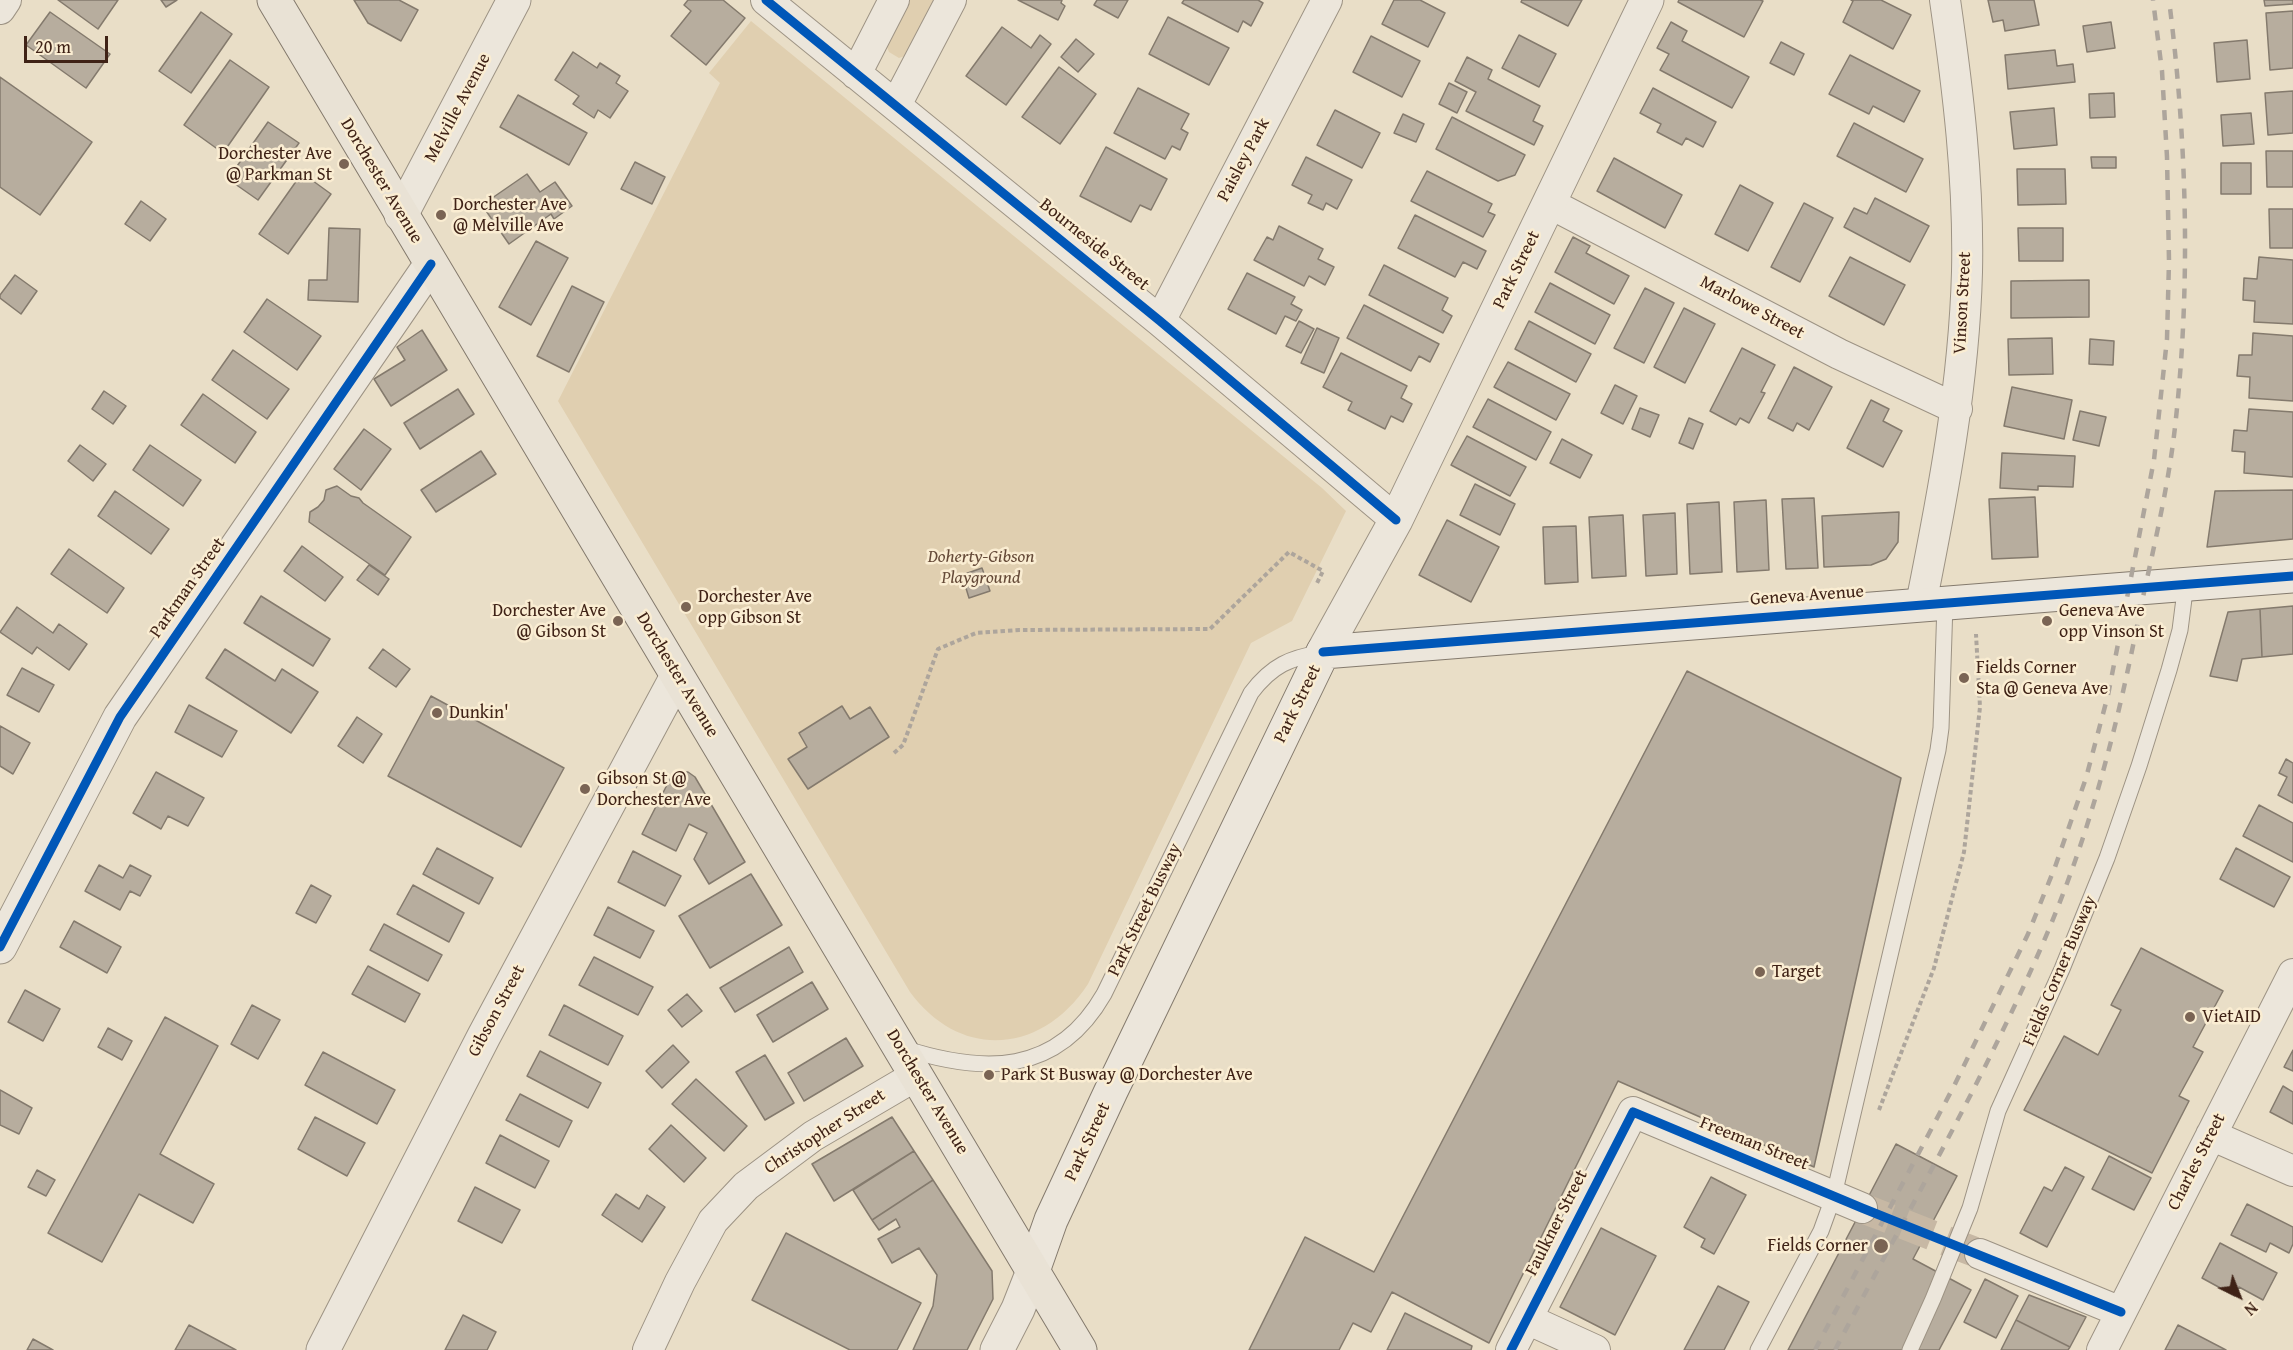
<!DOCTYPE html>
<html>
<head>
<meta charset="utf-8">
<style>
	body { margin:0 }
	#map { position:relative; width:2293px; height:1350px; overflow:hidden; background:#e9dec7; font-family:"Gentium Book Plus",serif }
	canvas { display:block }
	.north { position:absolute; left:2209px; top:1266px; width:60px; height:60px; -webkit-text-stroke:4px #faedd2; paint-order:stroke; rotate:137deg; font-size:16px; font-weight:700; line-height:24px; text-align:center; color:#3f2216 }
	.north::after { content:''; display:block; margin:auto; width:21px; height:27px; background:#3f2216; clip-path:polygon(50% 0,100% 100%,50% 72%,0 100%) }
	.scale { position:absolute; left:24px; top:36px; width:84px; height:27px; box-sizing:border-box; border:3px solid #3f2216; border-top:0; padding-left:8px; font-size:18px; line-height:21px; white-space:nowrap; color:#3f2216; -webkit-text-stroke:4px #faedd2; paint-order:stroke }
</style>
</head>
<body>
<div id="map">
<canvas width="2293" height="1350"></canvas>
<div class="north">N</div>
<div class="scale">20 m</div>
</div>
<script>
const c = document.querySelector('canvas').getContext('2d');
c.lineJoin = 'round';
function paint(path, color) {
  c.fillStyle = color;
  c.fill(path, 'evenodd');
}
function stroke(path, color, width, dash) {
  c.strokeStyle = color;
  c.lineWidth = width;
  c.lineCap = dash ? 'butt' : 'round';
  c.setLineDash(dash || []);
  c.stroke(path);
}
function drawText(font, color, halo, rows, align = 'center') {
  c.font = font + ' "Gentium Book Plus",serif';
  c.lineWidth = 5;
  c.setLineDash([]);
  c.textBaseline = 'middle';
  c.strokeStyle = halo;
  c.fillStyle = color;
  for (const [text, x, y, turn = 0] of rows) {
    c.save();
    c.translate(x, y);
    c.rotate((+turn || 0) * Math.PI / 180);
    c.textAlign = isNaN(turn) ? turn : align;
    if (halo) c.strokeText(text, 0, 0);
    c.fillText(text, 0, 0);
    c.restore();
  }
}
const green = new Path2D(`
	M908,0h29l-32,56 -6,2 -10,-6 -2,-5z
	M751,21l571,467 24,23 -54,110 -41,22 -163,341c-46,70 -127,77 -178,8l-352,-591 162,-318 -11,-10z`);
const building = new Path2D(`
	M58,0h60l-20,29z
	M161,0h16l-11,7z
	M354,0h45l19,10 -17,31 -33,-18z
	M688,0h35l22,18 -39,47 -35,-29 20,-25 -7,-6z
	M1018,0h44l-1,3 4,3 -7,14z
	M1097,0h31l-10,18 -24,-13z
	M1184,0h74l5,3 -12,23 -8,-5 -5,11 -56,-29z
	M1394,0h26l25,13 -17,34 -46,-23z
	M1522,0h60l-14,26 -47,-24z
	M1679,0h81l3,1 -19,36 -66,-35z
	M1851,0h30l30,15 -18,34 -50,-27 10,-21z
	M1988,0h46l5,25 -34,6 -2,-11 -10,2z
	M2264,0h29v4l-28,2z
	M2293,11v57l-23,2 -4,-57z
	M50,12l60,42 -24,34 -60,-43z
	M201,12l31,22 -41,59 -32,-22z
	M1168,17l61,31 -20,37 -60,-31z
	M1671,22l16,9 -5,10 67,36 -17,31 -72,-38 9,-16 -12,-6z
	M2111,22l4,26 -28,4 -4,-26z
	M1002,27l29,21 9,-13 11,9 -45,61 -40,-29z
	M1519,35l37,19 -17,33 -37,-19z
	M1371,36l49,25 -18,36 -49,-25z
	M1076,39l18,15 -16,18 -17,-15z
	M2247,40l3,39 -33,3 -3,-39z
	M1781,42l23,12 -10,21 -24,-12z
	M2055,50l2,16 16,-2 2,18 -67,7 -3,-34z
	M573,52l24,16 3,-5 20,13 -4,7 12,8 -18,27 -12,-8 -4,8 -21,-14 6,-8 -24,-16z
	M1850,55l70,36 -16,31 -31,-16 -4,8 -40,-20z
	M1467,57l25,13 -4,9 52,27 -7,15 10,5 -9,19 -68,-34 10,-19 -21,-11z
	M230,60l39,27 -46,66 -39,-28z
	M1059,67l37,27 -36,50 -38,-27z
	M0,77l92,65 -52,73 -40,-28z
	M1449,83l18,9 -10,21 -18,-9z
	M1138,88l51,26 -8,15 7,4 -8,17 -8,-4 -7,13 -51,-26z
	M1653,88l63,34 -13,25 -17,-9 -4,7 -25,-13 4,-8 -21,-11z
	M2293,91v42l-25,2 -3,-42z
	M2114,93l1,24 -25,1 -1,-24z
	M518,95l69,38 -18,32 -69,-38z
	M2054,108l3,37 -43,4 -4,-37z
	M1335,110l45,23 -18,35 -45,-23z
	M2251,113l3,31 -31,2 -2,-31z
	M1403,114l21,10 -8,18 -22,-9z
	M1452,117l73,38 -10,20 -17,6 -62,-32z
	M268,122l31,21 -41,57 -30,-21z
	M1854,123l69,36 -17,33 -69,-36z
	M1106,147l61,32 -16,31 -11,-5 -9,17 -51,-26z
	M2266,151h27v36h-26z
	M1306,157l46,23 -15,29 -11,-6 -3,7 -15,-7 4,-8 -20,-10z
	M2091,157h25v11h-24z
	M1614,158l68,37 -17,33 -68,-37z
	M635,162l30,15 -13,27 -31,-15z
	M2221,163h30v31h-30z
	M2017,169h48l1,35 -48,1z
	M1427,171l65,33 -4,8 7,3 -12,22 -72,-36z
	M302,173l29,21 -43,60 -29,-20z
	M527,174l13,18 15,-10 17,24 -18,13 -3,-5 -42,30 -27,-39z
	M1740,185l33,18 -25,48 -33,-17z
	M1875,198l54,28 -19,36 -66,-35 10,-19 13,6z
	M141,201l25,18 -16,22 -25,-17z
	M1804,203l29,15 -33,64 -29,-15z
	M2269,209h24v39h-23z
	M1415,215l71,36 -9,18 -14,-7 -8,15 -57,-29z
	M1279,226l44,23 -5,10 16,8 -9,18 -16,-9 -5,10 -50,-26 13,-23 6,3z
	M329,228l31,1 -2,73 -50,-2 1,-20h18z
	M2018,228h45v33h-44z
	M1573,237l17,9 -4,7 43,23 -15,28 -59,-32z
	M536,241l32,17 -37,67 -32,-18z
	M1850,257l55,28 -21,40 -55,-29z
	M2259,257l34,3v64l-39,-2 1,-21 -12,-1 1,-22 13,1z
	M1384,265l64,33 -6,12 10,6 -9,17 -74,-38z
	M1247,273l48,24 -4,7 11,6 -6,11 -11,-5 -9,18 -48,-25z
	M15,275l22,16 -16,23 -21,-16v-3z
	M2089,280v37l-78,1v-37z
	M1550,283l60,32 -15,29 -60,-32z
	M572,286l32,16 -35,70 -32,-16z
	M1645,288l29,15 -30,60 -30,-15z
	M267,299l54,37 -24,34 -53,-38z
	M1364,305l75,39 -9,18 -11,-6 -8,15 -64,-33z
	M1684,308l31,16 -30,59 -31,-16z
	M1299,321l15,8 -13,24 -15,-7z
	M1529,321l62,33 -15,28 -61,-33z
	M1317,328l22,10 -15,35 -23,-10z
	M422,330l25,40 -56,36 -17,-27 31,-19 -8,-13z
	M2253,333l40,3v65l-44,-3 1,-21 -13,-1 2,-21h13z
	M2052,338l1,36 -44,1 -1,-36z
	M2090,339l24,2 -1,24 -24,-1z
	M1742,348l33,17 -14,27 4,1 -16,30 -9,-5 -4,7 -26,-14z
	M233,350l56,39 -22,30 -55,-39z
	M1341,353l66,33 -6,12 11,6 -9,18 -12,-6 -6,13 -37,-19 4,-8 -29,-15z
	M1508,362l62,32 -14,26 -62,-33z
	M1794,367l38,20 -23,43 -12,-7 -4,8 -25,-13z
	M1615,385l22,11 -14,28 -22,-11z
	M2012,387l60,13 -8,39 -60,-13z
	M458,389l16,25 -54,35 -16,-26z
	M104,391l22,15 -13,18 -21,-15z
	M203,394l53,38 -21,31 -54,-38z
	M1488,399l63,33 -15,28 -63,-33z
	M1871,400l18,9 -6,12 19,10 -19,36 -36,-19z
	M1640,408l19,7 -9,22 -18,-8z
	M2249,409l44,3v65l-49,-4 1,-21 -13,-1 2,-21 13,1z
	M2080,411l26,6 -7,29 -26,-6z
	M1689,418l14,6 -10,25 -14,-6z
	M364,429l27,20 -30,41 -27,-21z
	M1467,436l59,31 -16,29 -59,-31z
	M1562,439l30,16 -12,23 -30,-15z
	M80,445l26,19 -13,17 -25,-20z
	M150,445l51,35 -18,26 -50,-36z
	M481,451l15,23 -60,38 -15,-22z
	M2002,453l73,3 -2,31 -35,-1v4l-38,-2z
	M1475,484l40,20 -15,31 -40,-20z
	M337,486l14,10 8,2 4,5 48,34 -26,38 -76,-53 1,-10 8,-5 6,-7 2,-10z
	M2293,490v49l-86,8 8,-56z
	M115,491l54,38 -18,25 -53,-38z
	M2035,497l3,60 -46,2 -3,-60z
	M1814,498l4,70 -32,1 -4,-70z
	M1766,500l3,70 -32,2 -3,-70z
	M1719,502l3,70 -32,2 -3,-70z
	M1899,512l-1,30 -12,17 -15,6 -47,2 -2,-51z
	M1675,513l2,61 -31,2 -3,-61z
	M1623,515l3,61 -34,2 -3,-61z
	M1447,520l52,27 -28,55 -52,-27z
	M1576,526l2,56 -33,2 -2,-57z
	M302,546l41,31 -18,24 -41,-30z
	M69,549l55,39 -17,25 -56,-39z
	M369,565l20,14 -11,16 -21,-15z
	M982,568l8,23 -21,7 -7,-23z
	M261,596l69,43 -17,27 -69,-43z
	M2293,606v48l-31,3 -2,-48z
	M17,607l36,26 6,-9 28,20 -18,26 -32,-23 -5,7 -32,-22z
	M2260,609l2,48 -20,2 -5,22 -27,-5 18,-64z
	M225,649l50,32 7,-12 36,23 -27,41 -85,-55z
	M383,649l27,20 -14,18 -27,-19z
	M22,668l32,17 -15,27 -32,-17z
	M1687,671l214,107 -87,389 -196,-86 -129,262 -97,-51 -21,40 -18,-9 -14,27h-90l56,-113 69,35z
	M431,696l133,72 -43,79 -133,-71z
	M189,705l48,26 -15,26 -47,-25z
	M842,706l8,13 20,-12 19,30 -81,52 -20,-30 19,-12 -8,-14z
	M357,717l25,17 -19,29 -25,-17z
	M0,726l30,17 -17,31 -13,-8z
	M2286,759l7,4v40l-15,-8 9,-18 -8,-4z
	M156,772l48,26 -16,28 -20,-10 -7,13 -28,-16z
	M679,772h9l7,5 50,85 -36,22 -15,-25 13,-26 -18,-9 -13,27 -34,-17 28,-55z
	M2259,805l34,18v39l-50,-26z
	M437,848l56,30 -14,26 -56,-30z
	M2236,848l54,29 -16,30 -54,-28z
	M633,851l48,25 -16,30 -47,-24z
	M99,865l24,13 7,-13 21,11 -11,20 -10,-5 -10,19 -35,-19z
	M751,874l31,51 -72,43 -31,-52z
	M311,885l20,11 -15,27 -20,-10z
	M413,885l51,28 -15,29 -52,-28z
	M608,907l46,24 -14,27 -46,-23z
	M74,921l47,26 -14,26 -47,-26z
	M384,924l58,31 -14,26 -58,-31z
	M789,947l14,25 -68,40 -15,-24z
	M2141,948l82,43 -30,56 10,5 -24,44 10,5 -37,72 -128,-63 40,-74 34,19 23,-45 -10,-5z
	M594,957l59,30 -15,28 -59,-30z
	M368,966l52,28 -15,28 -53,-28z
	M812,982l16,27 -55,33 -16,-27z
	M25,990l35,19 -17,32 -35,-19z
	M687,994l15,17 -20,16 -14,-17z
	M252,1005l28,15 -22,39 -27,-15z
	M564,1005l59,31 -15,29 -59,-30z
	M165,1017l53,29 -58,108 54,30 -21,39 -54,-29 -37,68 -54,-29z
	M108,1028l24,13 -10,19 -24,-13z
	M846,1038l17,28 -59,35 -16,-28z
	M673,1045l16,17 -27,26 -16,-17z
	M2293,1050v21l-9,-4z
	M540,1051l61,32 -13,25 -61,-32z
	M323,1052l72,38 -18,34 -72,-39z
	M765,1055l29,48 -29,17 -29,-48z
	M696,1079l51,47 -23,25 -52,-47z
	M2283,1086l10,6v32l-23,-12z
	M0,1090l32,18 -13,26 -19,-9z
	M520,1094l52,27 -13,26 -53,-27z
	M315,1117l50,26 -18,33 -49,-27z
	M892,1117l22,34 -80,50 -22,-37z
	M671,1125l35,33 -22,24 -35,-33z
	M500,1135l49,26 -14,27 -49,-25z
	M1896,1144l61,32 -44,83 58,31 -32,60h-151z
	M914,1151l19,29 -61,40 -19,-30z
	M2109,1156l42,22 -17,32 -42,-21z
	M2065,1167l19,10 -37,70 -27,-14 24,-46 8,4z
	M37,1170l18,10 -9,16 -18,-9z
	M1711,1177l35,18 -32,59 -13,-7 4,-8 -21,-12z
	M933,1180l59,91 1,28 -26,51h-54l20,-44 4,-31 -18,-27 -27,15 -14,-24 22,-12 -4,-8 -17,11 -7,-10z
	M475,1187l45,23 -18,33 -44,-22z
	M616,1194l23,15 8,-14 18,12 -23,35 -40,-27z
	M2247,1204l46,23v17l-4,9 -19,-10 -4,9 -35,-17z
	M1601,1228l55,28 -41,79 -55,-28z
	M786,1233l135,70 -24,47h-47l-98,-50z
	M2220,1243l57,30 -14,27 -24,-13 -4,9 -33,-18z
	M1985,1279l33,17 -22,42 -32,-16z
	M1718,1286l31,16 -25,48h-40z
	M2029,1295l57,22 -16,30 -54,-27z
	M1405,1313l67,33 -1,4h-84z
	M463,1315l33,17 -9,18h-42z
	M2016,1320l54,27 -2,3h-67z
	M189,1325l47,25h-61z
	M2178,1325l48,25h-61z
	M33,1339l20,11h-26z`);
const minorTunnel = new Path2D(`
	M1862,1208l118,46`);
const path = new Path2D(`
	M894,753l9,-8 3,-8 32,-88 38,-16 43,-3 191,-1 79,-77 34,19 -7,14
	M1879,1110l55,-142 30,-116 16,-145 -4,-73`);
const service = new Path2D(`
	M903,1048c80,26 154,28 201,-54l147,-301c21,-28 39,-35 72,-41
	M1758,1350l63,-119 13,-36 104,-445 3,-22 4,-125
	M1910,1350l23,-51 37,-91 28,-97 64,-142 45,-111 32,-92 30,-96 11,-40 6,-47`);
const minor = new Path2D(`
	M766,0l394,321 236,199
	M0,9l6,-9
	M856,74l38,-74
	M896,105l55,-105
	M1549,203l290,151 118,55
	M1160,321l167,-321
	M1921,604c22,-110 43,-220 46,-332 2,-91 -9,-182 -22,-272
	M2211,1135l82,36
	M1980,1254l141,58
	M1527,1319l68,31
	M648,1350l32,-68 33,-61 33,-35 67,-50 104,-61
	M1511,1350l122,-238 229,96
	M2102,1350l191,-376`);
const tertiary = new Path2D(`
	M401,215l113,-215
	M1323,652l73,-132 251,-520
	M0,947l120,-230 311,-453
	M323,1350l161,-314 193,-360
	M997,1350l21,-41 15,-38`);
const secondary = new Path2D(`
	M1033,1271l18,-51 60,-129 212,-439 970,-76`);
const primary = new Path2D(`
	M274,0l806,1350`);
const rail = new Path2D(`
	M1815,1350l140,-266 73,-150 27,-67 31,-89 22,-83 46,-235 13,-121 2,-78 -2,-104 -5,-86 -9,-71
	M1835,1350c69,-132 145,-263 205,-400 48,-109 76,-217 99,-334 13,-62 29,-126 36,-189 16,-141 12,-286 -6,-427`);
const cycleway = new Path2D(`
	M766,0l394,321 236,199
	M1323,652l970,-76
	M0,947l120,-230 311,-453
	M1511,1350l122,-238 229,96 259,104`);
const markers = [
	[344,164,6,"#7a6454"],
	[441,215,6,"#7a6454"],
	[686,607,6,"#7a6454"],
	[618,621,6,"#7a6454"],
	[2047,621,6,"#7a6454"],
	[1964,678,6,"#7a6454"],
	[437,713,6,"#7a6454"],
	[585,789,6,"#7a6454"],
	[1760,972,6,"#7a6454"],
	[2190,1017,6,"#7a6454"],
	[989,1075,6,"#7a6454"],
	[1881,1246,8,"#7a6454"]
];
const streetNames = [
	["Melville Avenue",458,108,-62],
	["Paisley Park",1244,160,-62],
	["Dorchester Avenue",381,181,59],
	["Bourneside Street",1094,245,39],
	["Park Street",1517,270,-64],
	["Vinson Street",1963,303,-87],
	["Marlowe Street",1752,308,28],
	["Parkman Street",188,588,-55],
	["Geneva Avenue",1807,596,-4],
	["Dorchester Avenue",677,675,59],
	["Park Street",1298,704,-64],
	["Park Street Busway",1145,910,-64],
	["Fields Corner Busway",2060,971,-67],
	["Gibson Street",497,1011,-62],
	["Dorchester Avenue",927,1092,59],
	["Christopher Street",825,1132,-33],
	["Park Street",1088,1142,-65],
	["Freeman Street",1754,1144,22],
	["Charles Street",2197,1162,-63],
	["Faulkner Street",1557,1223,-63]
];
const poiNames = [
	["Dorchester Ave",332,154,"right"],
	["@ Parkman St",332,175,"right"],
	["Dorchester Ave",453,205],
	["@ Melville Ave",453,226],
	["Dorchester Ave",698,597],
	["opp Gibson St",698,618],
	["Dorchester Ave",606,611,"right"],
	["@ Gibson St",606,632,"right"],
	["Geneva Ave",2059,611],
	["opp Vinson St",2059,632],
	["Fields Corner",1976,668],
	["Sta @ Geneva Ave",1976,689],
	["Dunkin'",449,713],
	["Gibson St @",597,779],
	["Dorchester Ave",597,800],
	["Target",1772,972],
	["VietAID",2202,1017],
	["Park St Busway @ Dorchester Ave",1001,1075],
	["Fields Corner",1868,1246,"right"]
];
const parkNames = [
	["Doherty-Gibson",981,557],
	["Playground",981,578]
];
paint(green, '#e0cfb0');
paint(building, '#b7ad9e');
stroke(building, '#847a6d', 1.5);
stroke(minorTunnel, '#c7b8a4', 30, [30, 15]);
stroke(service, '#9d9384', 17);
stroke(minor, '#9d9384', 32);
stroke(tertiary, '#9d9384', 35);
stroke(secondary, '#847a6d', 35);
stroke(primary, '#847a6d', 35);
stroke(path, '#ada59c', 4, [4.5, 3]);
stroke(service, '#ece6db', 15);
stroke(minor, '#ece6db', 30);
stroke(tertiary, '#ece6db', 33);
stroke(secondary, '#ece6db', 33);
stroke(primary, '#e9e2d5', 33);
stroke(rail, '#ada59c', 4.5, [10, 10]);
stroke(cycleway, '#0057b8', 9);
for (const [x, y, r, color] of markers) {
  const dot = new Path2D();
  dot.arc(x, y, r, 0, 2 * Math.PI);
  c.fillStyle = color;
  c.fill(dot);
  stroke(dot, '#faedd2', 2);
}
drawText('18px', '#3f2216', '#faedd2', streetNames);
drawText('18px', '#3f2216', '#faedd2', poiNames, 'left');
drawText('italic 18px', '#654a38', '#faedd2', parkNames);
</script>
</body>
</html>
